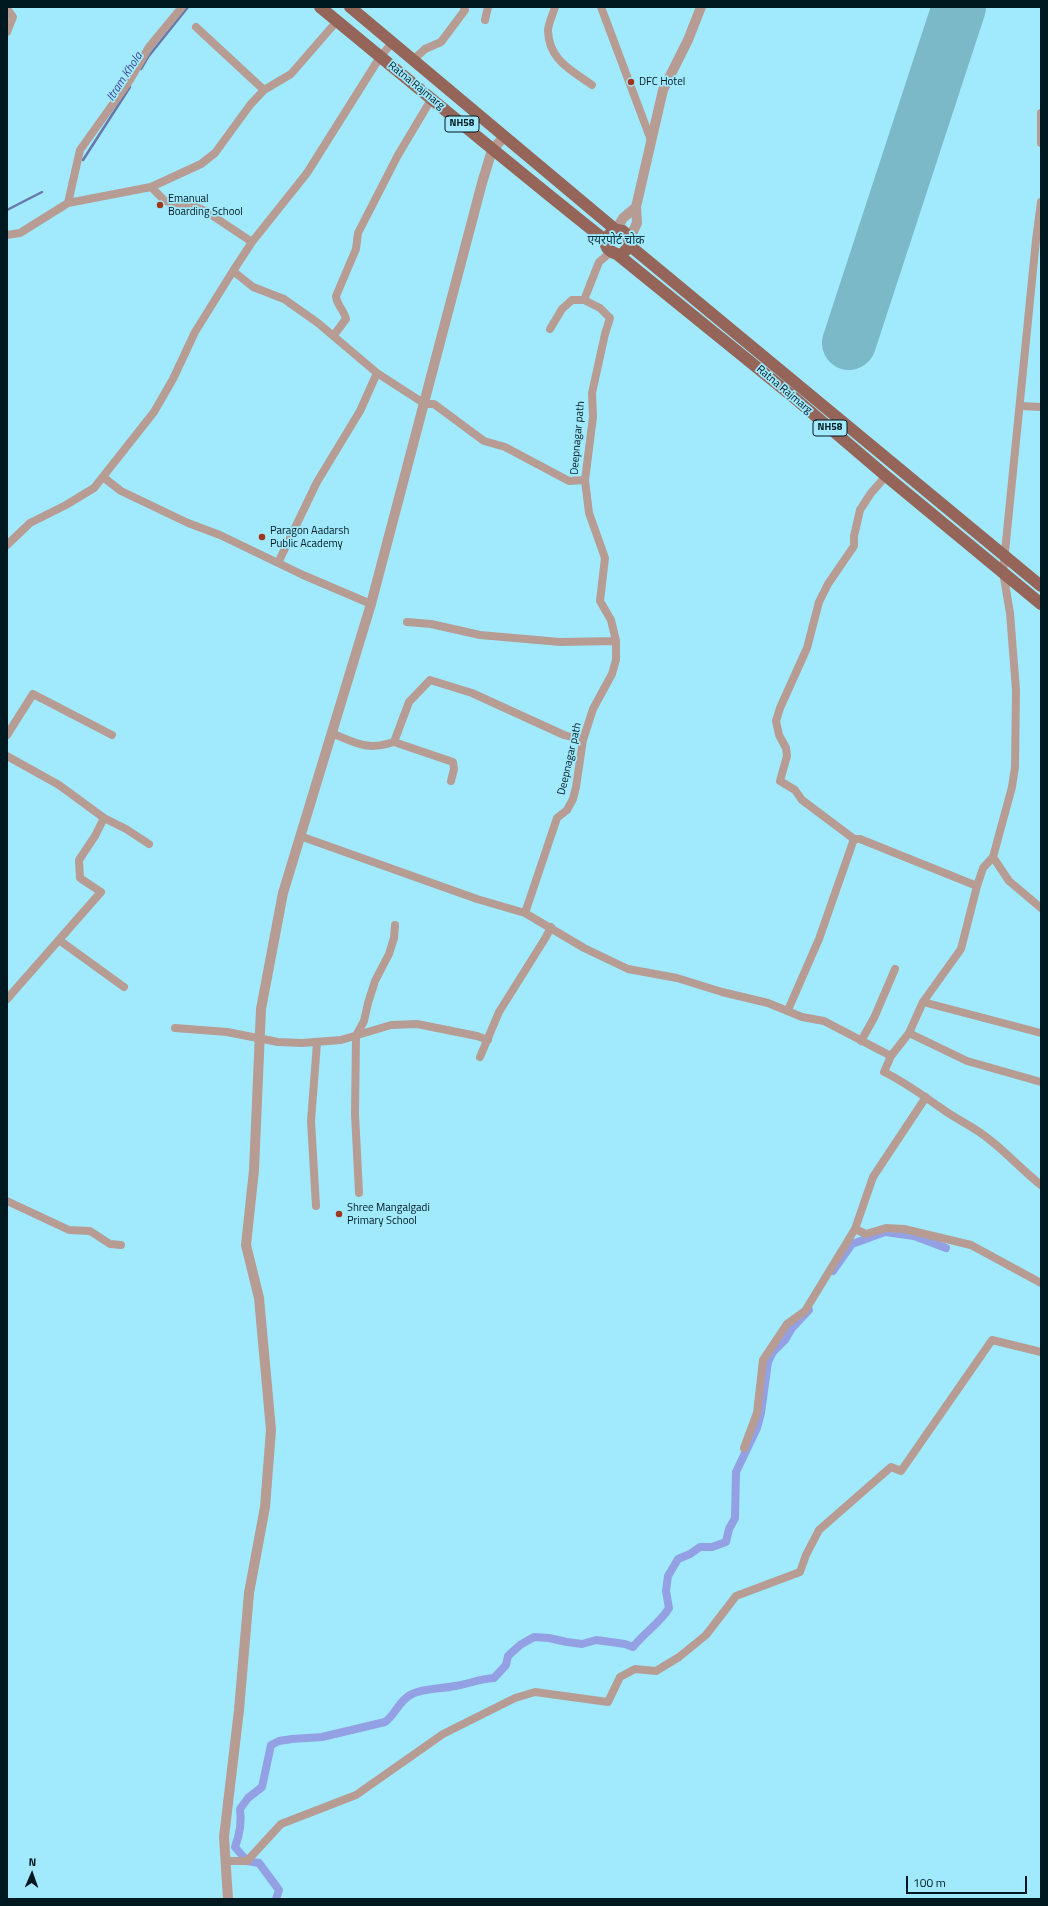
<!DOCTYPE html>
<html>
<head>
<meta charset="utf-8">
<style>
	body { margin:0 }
	#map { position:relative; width:1048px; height:1906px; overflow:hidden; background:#a1eafd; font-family:"Titillium Web",sans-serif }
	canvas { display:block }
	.frame { position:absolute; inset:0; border:8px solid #00181f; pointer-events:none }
	.north { position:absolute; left:12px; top:1854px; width:40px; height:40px; -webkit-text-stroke:3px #a1eafd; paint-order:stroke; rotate:2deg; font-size:11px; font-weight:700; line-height:16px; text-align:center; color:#00181f }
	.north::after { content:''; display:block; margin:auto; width:14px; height:18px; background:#00181f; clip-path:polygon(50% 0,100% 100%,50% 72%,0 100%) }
	.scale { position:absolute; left:906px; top:1876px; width:121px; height:18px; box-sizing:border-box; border:2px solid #00181f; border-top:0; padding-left:5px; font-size:12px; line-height:14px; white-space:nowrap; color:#00181f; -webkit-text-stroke:3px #a1eafd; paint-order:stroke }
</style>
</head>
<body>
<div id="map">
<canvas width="1048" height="1906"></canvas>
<div class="frame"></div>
<div class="north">N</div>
<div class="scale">100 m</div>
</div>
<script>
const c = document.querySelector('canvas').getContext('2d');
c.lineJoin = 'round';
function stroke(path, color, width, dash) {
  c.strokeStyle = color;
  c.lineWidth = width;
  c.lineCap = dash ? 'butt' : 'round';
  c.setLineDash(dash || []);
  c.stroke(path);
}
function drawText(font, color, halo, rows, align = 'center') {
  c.font = font + ' "Titillium Web","Noto Sans Devanagari",sans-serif';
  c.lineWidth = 3.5;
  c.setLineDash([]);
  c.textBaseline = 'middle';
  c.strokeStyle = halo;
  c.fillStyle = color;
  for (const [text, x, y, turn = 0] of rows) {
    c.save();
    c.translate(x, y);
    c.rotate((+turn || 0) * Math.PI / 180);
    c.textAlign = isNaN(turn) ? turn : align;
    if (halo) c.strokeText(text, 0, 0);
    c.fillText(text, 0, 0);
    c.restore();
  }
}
const stream = new Path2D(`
	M141,69l7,-12 40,-50
	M83,160l47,-73
	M7,210l35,-18`);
const canal = new Path2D(`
	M833,1271l19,-27 33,-12 29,4 32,12
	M276,1899l3,-9 -20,-27 -12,-2 -12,-14c5,-13 7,-24 5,-38l8,-11 14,-11 9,-42 8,-4 13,-2 30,-2 63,-15c11,-8 14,-22 27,-28 12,-6 29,-5 43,-8 15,-2 22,-7 39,-8l12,-13 2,-9 12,-11 14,-8 15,1 18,4 15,2 14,-4 29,4 8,3c11,-14 28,-25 36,-39l-3,-17 2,-15 10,-17 12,-5 10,-7h12l14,-5 3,-13 6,-11 1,-46 21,-44 4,-15 7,-51 5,-10 12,-12 7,-12 17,-18`);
const runway = new Path2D(`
	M849,343l110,-336`);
const minor = new Path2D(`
	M555,7c-2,7 -7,17 -7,24 1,29 23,39 44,54
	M601,7l50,133
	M7,9l6,8 -6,15
	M485,20l3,-13
	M196,27l68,63
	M413,60l12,-11 16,-7 24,-32 -1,-3
	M1041,113v30
	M151,187l14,14 31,6 11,5 45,30
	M68,203l12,-53 50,-70 19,-33 33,-40
	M7,235l13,-2 48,-30 83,-16 50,-23 14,-11 35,-48 14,-15 27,-16 46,-53
	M233,271l20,16 31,12 34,24 59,50 48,31h9l50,37 21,6 64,34 16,-1
	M550,329l12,-20 10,-9h12
	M334,335l12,-16c-2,-9 -10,-15 -10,-23l20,-47 2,-16 40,-78 34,-57
	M1020,406l21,1
	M103,477l18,14 67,32 32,12 83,40 68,29
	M7,545l23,-22 36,-18 28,-17 60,-76 19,-33 22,-47 38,-61 19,-29 55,-69 73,-116 12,-14
	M278,563l39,-81 43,-71 17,-38
	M407,622l24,2 49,11 80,7 56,-1
	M331,733c26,10 35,18 63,9l15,-40 21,-22 42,13 92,42 19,5
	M7,735l26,-41 79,41
	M394,742l59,20 1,7 -3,12
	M7,756l52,29 45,33 22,11 23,15
	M300,836l177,63 48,14 59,35 44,21 49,9 45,14 46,11 34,14 22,4 67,35 18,-23 14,-31 38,-53 16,-63 6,-18 10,-11 19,-70 3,-20 1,-77 -6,-77 -7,-41 33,-332 5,-38
	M854,839h6l117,47
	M993,857l16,24 32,27
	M525,913l32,-95 10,-8 6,-11 3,-12 7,-47 10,-31 19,-35 4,-14v-19l-5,-21 -11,-19 5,-43 -16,-45 -4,-33 8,-63 -1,-24 13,-59 5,-16 -10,-10 -16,-8 15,-38 12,-10
	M59,940l65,47
	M7,999l94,-107 -21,-14 -1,-18 16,-24 9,-18
	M923,1002l118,31
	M788,1010l31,-71 35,-100 -52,-39 -7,-10 -15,-9 7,-25 -1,-8 -7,-13 -3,-14 4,-13 27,-60 12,-46 9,-18 26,-38v-10l6,-26 11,-17 15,-17
	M175,1028l52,4 51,10 24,1 39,-3 50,-15 26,-1 60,12 11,4
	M909,1033l58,28 74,21
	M861,1041l13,-23 21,-49
	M891,1056l-7,16c21,10 38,23 57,36 16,12 34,19 49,32 18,14 33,31 51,45
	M480,1057l19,-45 47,-75 5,-10
	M359,1193l-4,-79 1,-78 8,-15 4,-18 7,-22 14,-27 5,-16 1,-13
	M7,1201l62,29 21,1 20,13 11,1
	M316,1206l-5,-85 6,-78
	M855,1229l11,5 20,-6 18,1 67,16 70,38
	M744,1448l13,-35 6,-53 24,-36 18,-13 50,-82 18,-52 53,-80
	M225,1861h22l34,-37 75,-29 87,-61 72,-36 20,-6 73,10 12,-25 15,-8 21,2 23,-14 27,-22 30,-39 64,-24 6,-17 13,-25 72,-63 10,4 91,-131 49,12`);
const tertiary = new Path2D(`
	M616,230l7,-12 13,-11
	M629,240l8,-17 -1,-16 27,-117 25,-50 13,-33
	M228,1899l-4,-62 15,-127 10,-117 16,-86 6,-77 -12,-132 -13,-53 8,-75 7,-161 22,-116 88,-289 111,-421 10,-33 12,-13`);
const primary = new Path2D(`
	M320,7c95,78 189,157 285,233
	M350,7l266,223 7,1c7,6 9,14 2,20
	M616,230c-14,7 -14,19 1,24l174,141 95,81 155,128
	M629,245l412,341`);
const markers = [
	[631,82,4,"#a0371c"],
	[160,205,4,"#a0371c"],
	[262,537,4,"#a0371c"],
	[339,1214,4,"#a0371c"]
];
const shields = [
	[462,124,34],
	[830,428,34]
];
const shieldNames = [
	["NH58",462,124],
	["NH58",830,428]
];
const poiNames = [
	["DFC Hotel",639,82],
	["Emanual",168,199],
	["Boarding School",168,212],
	["Paragon Aadarsh",270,531],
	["Public Academy",270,544],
	["Shree Mangalgadi",347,1208],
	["Primary School",347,1221]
];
const streetNames = [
	["Ratna Rajmarg",416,86,39],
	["Ratna Rajmarg",784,390,40],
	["Deepnagar path",578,438,-85],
	["Deepnagar path",570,759,-77]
];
const waterNames = [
	["Itram Khola",125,77,-57]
];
const neighbourhoodNames = [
	["एयरपोर्ट चोक",616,241]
];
stroke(stream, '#6877a9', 2.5);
stroke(canal, '#94a0e4', 8);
stroke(runway, '#7bb8c8', 54);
stroke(minor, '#b79c94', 8);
stroke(tertiary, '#b79c94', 10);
stroke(primary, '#946558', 12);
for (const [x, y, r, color] of markers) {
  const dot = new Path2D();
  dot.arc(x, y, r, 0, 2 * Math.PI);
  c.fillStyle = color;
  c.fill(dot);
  stroke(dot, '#a1eafd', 1.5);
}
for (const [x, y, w] of shields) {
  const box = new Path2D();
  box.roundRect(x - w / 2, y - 8, w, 16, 3);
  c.fillStyle = '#a1eafd';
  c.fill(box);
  stroke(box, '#00181f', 1);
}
drawText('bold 10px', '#00181f', null, shieldNames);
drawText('11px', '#00181f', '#a1eafd', poiNames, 'left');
drawText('11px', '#00181f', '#a1eafd', streetNames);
drawText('italic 12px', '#3e4696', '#a1eafd', waterNames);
drawText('12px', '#103740', '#a1eafd', neighbourhoodNames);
</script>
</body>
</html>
